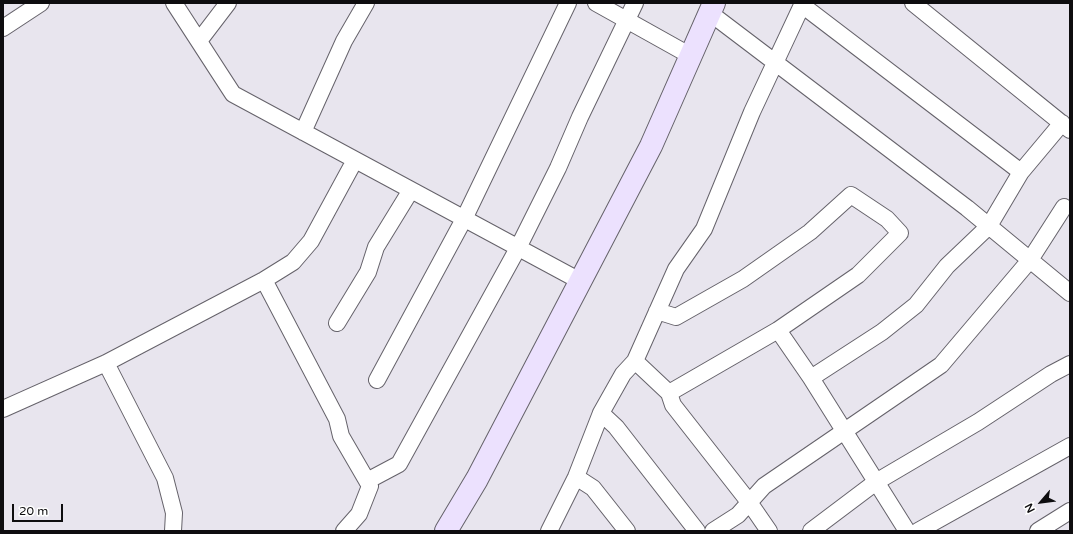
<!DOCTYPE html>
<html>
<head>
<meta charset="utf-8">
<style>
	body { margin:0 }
	#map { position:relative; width:1073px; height:534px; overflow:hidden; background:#e8e5ee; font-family:"Varela Round",sans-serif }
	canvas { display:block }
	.frame { position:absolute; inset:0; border:4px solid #0e0d0f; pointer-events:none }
	.north { position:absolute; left:1021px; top:482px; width:40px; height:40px; -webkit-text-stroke:3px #fff; paint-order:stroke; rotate:242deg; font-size:11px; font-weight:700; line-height:16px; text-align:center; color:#0e0d0f }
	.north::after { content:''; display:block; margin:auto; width:14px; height:18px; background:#0e0d0f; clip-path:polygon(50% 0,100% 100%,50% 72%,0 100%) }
	.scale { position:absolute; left:12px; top:504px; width:51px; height:18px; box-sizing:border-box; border:2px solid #0e0d0f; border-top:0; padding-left:5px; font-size:12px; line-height:14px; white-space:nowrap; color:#0e0d0f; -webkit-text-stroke:3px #fff; paint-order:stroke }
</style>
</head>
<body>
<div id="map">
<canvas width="1073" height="534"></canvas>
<div class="frame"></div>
<div class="north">N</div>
<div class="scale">20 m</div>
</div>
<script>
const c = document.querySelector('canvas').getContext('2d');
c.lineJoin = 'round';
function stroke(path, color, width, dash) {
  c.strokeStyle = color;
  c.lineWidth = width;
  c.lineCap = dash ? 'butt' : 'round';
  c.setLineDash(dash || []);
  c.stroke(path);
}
const street = new Path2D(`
	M174,3l59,91 347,187
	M596,3l95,53
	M913,3l157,127
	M802,5l219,167
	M710,13l257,195 103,85
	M3,28l38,-25
	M199,41l29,-38
	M303,132l41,-91 22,-38
	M264,280l73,139 4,17 29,50 -11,28 -15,17
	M657,311l19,6 67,-38 67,-47 41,-37 36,24 13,14 -42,42 -80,55 -109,63
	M337,323l31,-51 8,-25 35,-57
	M778,330l33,48 96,153
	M635,361l34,32 4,12 76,97 20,29
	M106,363l59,115 9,35 -1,18
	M811,378l71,-46 34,-27 31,-39 42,-40 32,-54 41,-49
	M377,380l87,-161 104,-216
	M3,409l103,-46 158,-83 29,-18 18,-21 44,-81
	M601,413l15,14 81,104
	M576,477l17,11 34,43
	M367,481l32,-17 119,-216 40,-80 22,-51 55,-114
	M549,531l27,-54 25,-64 22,-39 12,-13 41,-92 28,-40 48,-117 51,-109
	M713,531l25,-16 26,-29 177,-121 89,-105 34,-53
	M811,531l65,-49 102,-60 73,-48 19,-10
	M918,531l152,-85
	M1038,531l32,-20`);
const secondary = new Path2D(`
	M446,531l31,-52 174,-333 63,-143`);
stroke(street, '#65626a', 18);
stroke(secondary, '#65626a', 24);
stroke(street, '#fff', 16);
stroke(secondary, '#ece1fe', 22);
</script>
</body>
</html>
